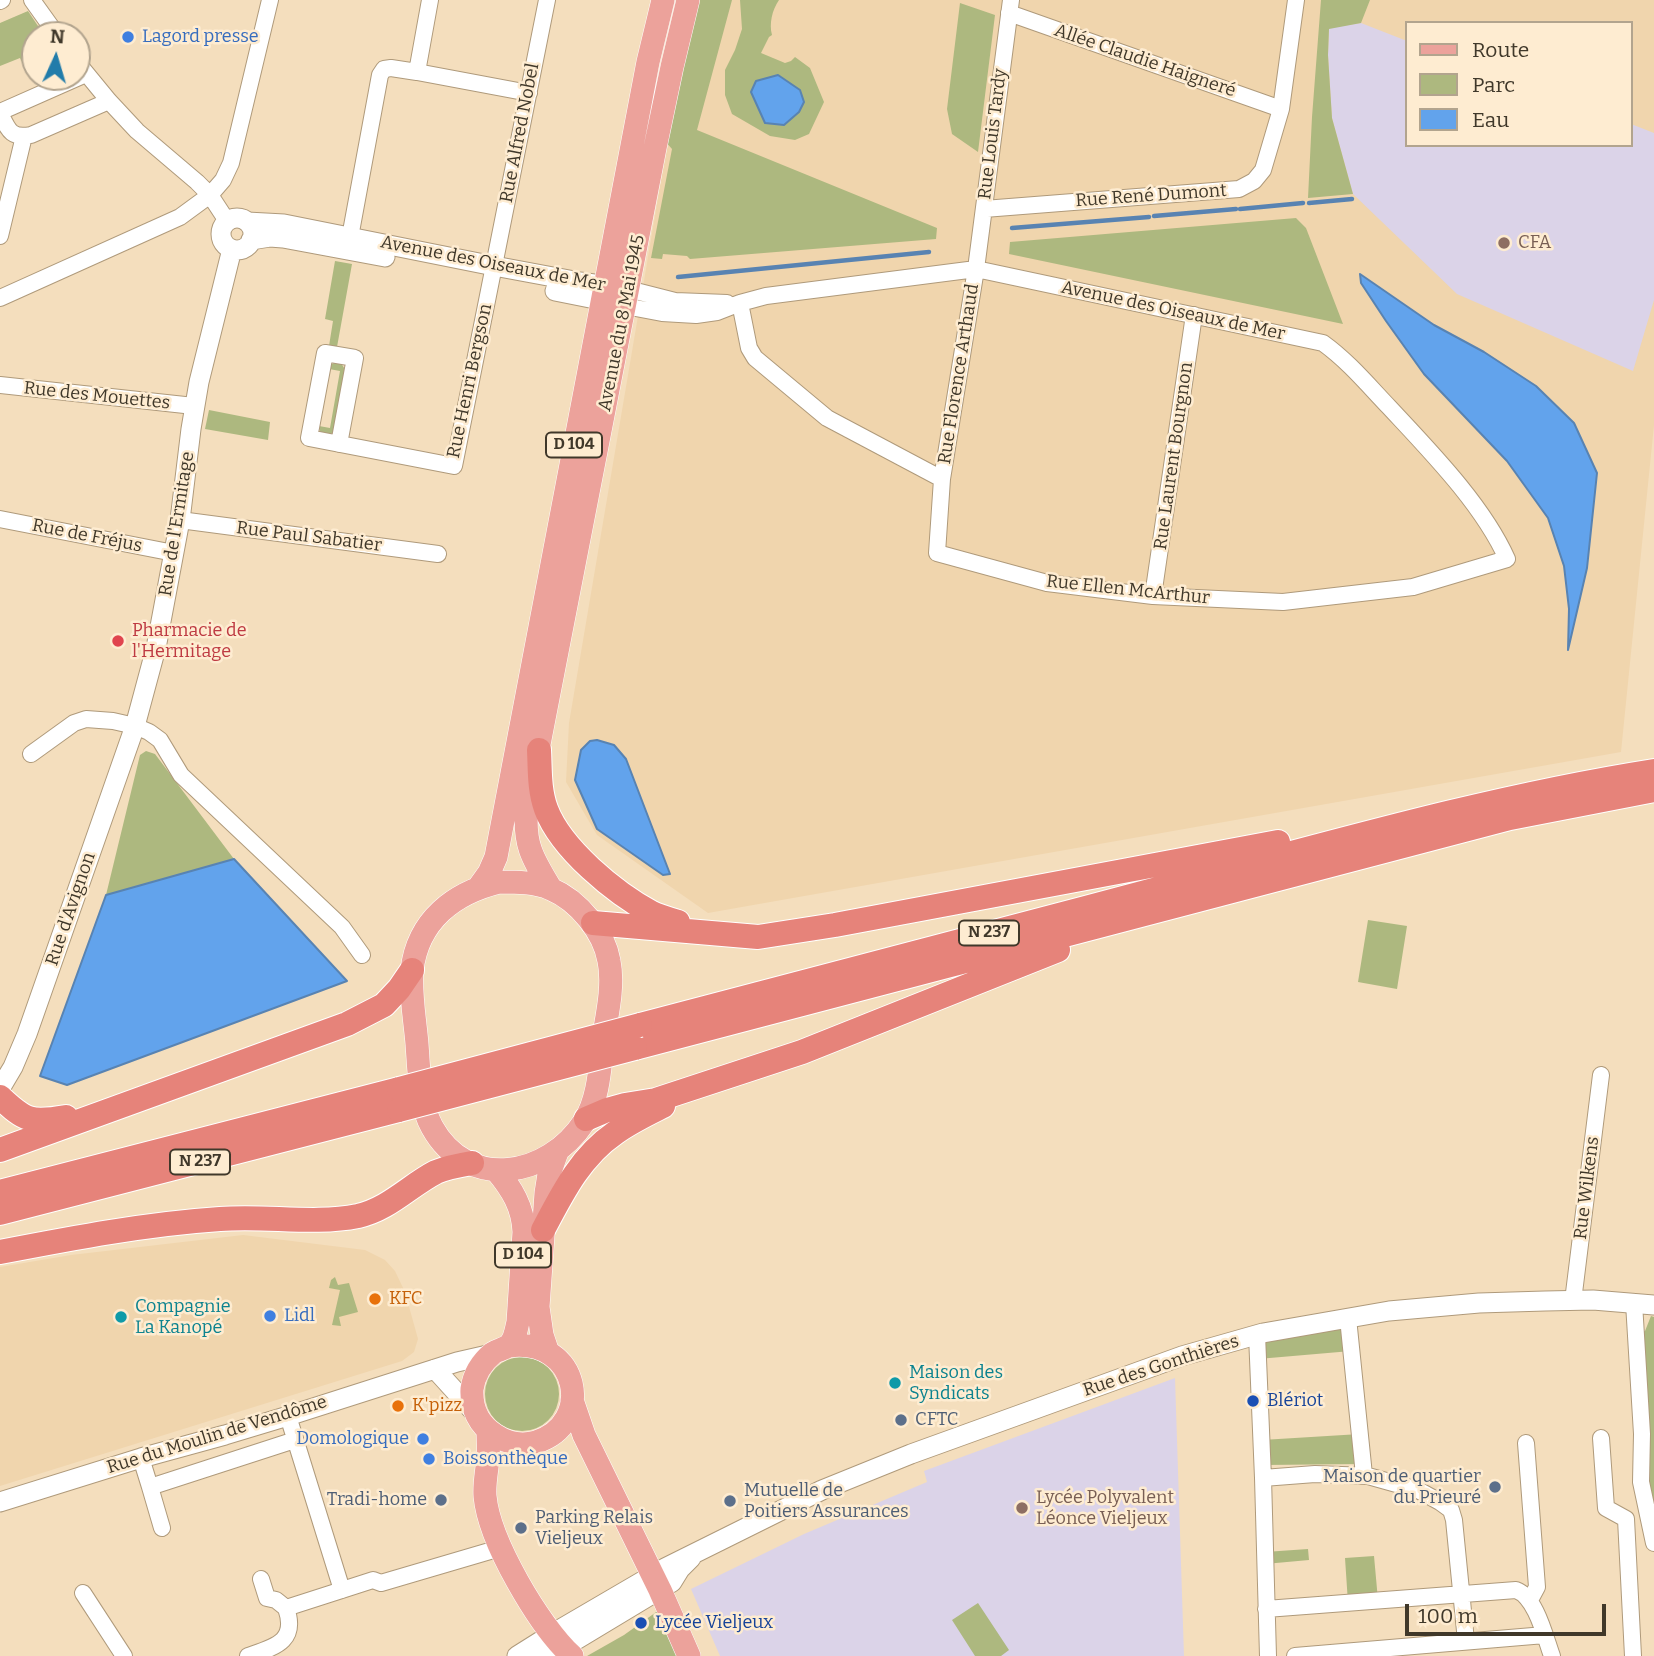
<!DOCTYPE html>
<html>
<head>
<meta charset="utf-8">
<style>
	body { margin:0 }
	#map { position:relative; width:1654px; height:1656px; overflow:hidden; background:#f4debd; font-family:Bitter,serif }
	canvas { display:block }
	.legend { position:absolute; left:1405px; top:21px; width:228px; height:126px; box-sizing:border-box; background:#feecd1; border:2px solid #b2a48e; margin:0; padding:9px 12px; list-style:none; font-size:21px; color:#40382a }
	.legend li { display:flex; align-items:center; gap:14px; height:35px }
	.legend b { width:35px; border:2px solid #b2a48e }
	.north { position:absolute; left:21px; top:21px; width:70px; height:70px; box-sizing:border-box; background:#feecd1; border:2px solid #b2a48e; border-radius:50%; rotate:4deg; font-size:19px; font-weight:700; line-height:28px; text-align:center; color:#40382a }
	.north::after { content:''; display:block; margin:auto; width:24px; height:32px; background:#227caa; clip-path:polygon(50% 0,100% 100%,50% 72%,0 100%) }
	.scale { position:absolute; left:1405px; top:1604px; width:201px; height:32px; box-sizing:border-box; border:4px solid #40382a; border-top:0; padding-left:9px; font-size:21px; line-height:24px; white-space:nowrap; color:#40382a; -webkit-text-stroke:5px #feecd1; paint-order:stroke }
</style>
</head>
<body>
<div id="map">
<canvas width="1654" height="1656"></canvas>
<ul class="legend">
<li><b style="height:9px;background:#eca29b"></b>Route</li>
<li><b style="height:19px;background:#adb87f"></b>Parc</li>
<li><b style="height:19px;background:#62a3ec"></b>Eau</li>
</ul>
<div class="north">N</div>
<div class="scale">100 m</div>
</div>
<script>
const c = document.querySelector('canvas').getContext('2d');
c.lineJoin = 'round';
function paint(path, color) {
  c.fillStyle = color;
  c.fill(path, 'evenodd');
}
function stroke(path, color, width, dash) {
  c.strokeStyle = color;
  c.lineWidth = width;
  c.lineCap = dash ? 'butt' : 'round';
  c.setLineDash(dash || []);
  c.stroke(path);
}
function drawText(font, color, halo, rows, align = 'center') {
  c.font = font + ' Bitter,serif';
  c.lineWidth = 5;
  c.setLineDash([]);
  c.textBaseline = 'middle';
  c.strokeStyle = halo;
  c.fillStyle = color;
  for (const [text, x, y, turn = 0] of rows) {
    c.save();
    c.translate(x, y);
    c.rotate((+turn || 0) * Math.PI / 180);
    c.textAlign = isNaN(turn) ? turn : align;
    if (halo) c.strokeText(text, 0, 0);
    c.fillText(text, 0, 0);
    c.restore();
  }
}
const built = new Path2D(`
	M707,0h947v425l-33,327 -913,161 -111,-78 -31,-53 3,-59 98,-578zM1407,23h224v122h-224z
	M243,1235l122,15 20,10 10,11 10,21 13,47 -4,13 -12,9 -402,125v-219l71,-12z`);
const education = new Path2D(`
	M1361,23l46,18v104h224v-21l23,9v167l-21,71 -176,-77 -104,-100 -21,-76 -4,-63 1,-27z
	M1175,1378l9,278h-464l-29,-67 113,-55 123,-52 -3,-11z`);
const green = new Path2D(`
	M697,0h35l-35,130 240,98 -1,11 -246,20 -3,-3 -24,-2 -1,5 -11,-1 21,-109 -7,-8z
	M740,0h39c-7,10 -10,24 -7,35l-3,2 -8,16 24,10 6,-2 4,-4 15,11 14,34 -15,32 -14,6 -25,-4 -38,-22 -7,-19v-25l10,-20 7,-21z
	M1321,0h49l-9,23 -32,6 -1,26 4,63 21,76 -45,4 4,-81z
	M960,3l35,12 -17,137 -26,-18 -5,-25z
	M28,11l16,24h-9v26l-11,5 -4,-8 -20,8v-43z
	M1296,218l10,10 37,96 -334,-70 1,-12z
	M335,261l17,3 -15,83 -8,-1 4,-25 -8,-2z
	M337,362l4,1 5,8 -11,60 -7,5h-5l-3,-4 -1,-6 11,2 10,-57 -11,-2 3,-5z
	M209,410l61,12 -2,18 -63,-11z
	M146,751l9,3 79,105 -128,36 34,-140z
	M1368,920l39,6 -10,63 -39,-7z
	M335,1277l3,8 11,-2 9,29 -19,5 2,9 -9,-1 8,-35 -11,-2 2,-8z
	M1651,1316l3,1v197l-7,-29 -7,-152 5,-2z
	M1348,1318l3,33 -93,8 5,-26z
	M485 1394a37 37 0 1 1 74 0a37 37 0 1 1-74 0Z
	M1360,1434l3,30 -100,1 -1,-25z
	M1308,1549l1,11 -44,4v-12z
	M1374,1556l4,44 -30,3 -3,-45z
	M978,1603l31,47 -8,6h-26l-23,-36z
	M666,1605l22,51h-101l37,-21z`);
const water = new Path2D(`
	M778,75l22,15 4,12 -5,10 -15,13 -19,-2 -14,-31 5,-11z
	M1360,274l74,51 50,27 52,34 38,37 23,50 -10,95 -19,82 1,-41 -5,-43 -16,-48 -41,-57 -83,-87 -38,-53 -25,-38z
	M597,740l17,5 12,14 44,115 -7,1 -66,-46 -22,-49 6,-30 9,-9z
	M234,859l113,122 -280,104 -27,-9 66,-181z`);
const stream = new Path2D(`
	M1309,203l43,-4
	M1240,209l63,-6
	M1154,216l82,-7
	M1012,228l137,-11
	M678,277l251,-25`);
const minor = new Path2D(`
	M32,0l25,35
	M0,1l2,-1
	M1009,13l272,96
	M77,62l32,39 28,30 60,51 13,13 17,26
	M417,72l112,21
	M0,112l86,-38
	M0,113c8,16 10,26 31,22l78,-34
	M984,209l255,-20 15,-8 9,-11 18,-61 15,-109
	M0,236l24,-100
	M348,248l32,-173 4,-6 7,-1 26,4 13,-72
	M628,289l47,12 52,2
	M0,298l180,-81 30,-22 13,-15 8,-17 39,-163
	M625,306l37,7 34,2 21,-3 23,-9 26,-7 210,-27 347,74c25,18 45,42 66,64 41,44 94,98 118,152l-94,28 -130,15 -130,-6 -106,-13 -110,-30 5,-74 -115,-61 -72,-60 -6,-10 -9,-45
	M0,385l194,21
	M339,444l16,-86 -30,-5 -16,85 145,28 93,-466
	M942,479l34,-210 35,-269
	M0,519l174,34
	M180,520l258,34
	M1153,596l41,-281
	M31,754l43,-31 12,-4 27,2 22,5 14,6 11,8 21,35 161,152 20,28
	M1573,1301l28,-226
	M1634,1303l8,131 -1,48 13,61
	M1348,1318l16,157
	M1257,1335l6,143 5,178
	M288,1416l54,174 31,-10 8,3 119,-35
	M1601,1438l5,70 20,11 7,137
	M1526,1443l11,144 -7,13
	M141,1458l9,29 145,-47
	M1263,1478l52,-4 53,2 50,14 22,12 11,8 3,10 12,121
	M150,1487l12,41
	M261,1579l6,19 9,2 10,8
	M83,1593l41,63
	M1266,1609l250,-19c20,7 29,47 36,66
	M248,1656c26,-9 50,-14 38,-48l56,-18
	M1295,1656l250,-21`);
const tertiary = new Path2D(`
	M221 234a16 16 0 1 1 32 0a16 16 0 1 1-32 0Z
	M247,222l37,2 210,42 86,16 41,6
	M251,240l19,-3 13,1 102,19
	M555,291l60,12
	M0,1089l13,-22 14,-33 108,-308 21,-78 24,-128 11,-91 8,-47 33,-133
	M435,1369l40,44
	M0,1502l141,-44 84,-23 63,-19 169,-54 35,-8
	M517,1656l35,-22 113,-66 157,-78 89,-36 271,-98 81,-23 126,-22 90,-8 66,-2 48,-1 61,5
	M541,1656l15,-4 116,-70 8,-13 11,-11`);
const primary = new Path2D(`
	M499,882c17,0 37,0 52,7 28,12 53,43 58,72 5,25 -2,54 -6,79 -3,26 -4,59 -19,82 -36,55 -116,70 -152,5 -13,-24 -13,-57 -15,-83 -2,-24 -7,-50 -5,-74 6,-50 42,-77 87,-88z
	M479,887l10,-14 7,-16 152,-795 15,-62
	M551,889c-19,-31 -28,-46 -24,-83l128,-658 17,-81 16,-67
	M496,1170c16,19 27,37 28,62l-6,90c-2,8 -3,19 -10,24 -4,3 -10,4 -15,7 -11,9 -19,22 -21,36 -1,19 7,36 23,46 12,8 27,11 41,7 59,-18 44,-105 -27,-96
	M547,1350l-5,-15 -4,-28 8,-114 3,-19 8,-22
	M572,1400l12,35 76,155 29,66
	M488,1431c0,9 1,18 0,27 -1,13 -4,25 -3,38 4,45 54,130 87,160`);
const trunk = new Path2D(`
	M539,750c1,20 0,40 7,59 15,40 69,84 106,104 8,4 17,6 26,9
	M593,923l165,14 77,-12 443,-83
	M640,1025c188,-49 375,-98 562,-148 150,-40 299,-82 452,-106
	M635,1048l875,-230 144,-28
	M0,1097c25,24 31,26 66,20
	M586,1119l21,-9 18,-5 31,-5 146,-48 256,-102
	M0,1150l347,-126 37,-19 15,-16 13,-19
	M0,1192l399,-103
	M0,1213l399,-103
	M543,1230c19,-36 37,-73 72,-97 15,-11 32,-19 48,-27
	M0,1252c73,-14 146,-28 220,-33 46,-4 93,6 138,-3 31,-7 51,-30 78,-44 12,-5 24,-7 36,-9`);
const trunkBridge = new Path2D(`
	M399,1089l241,-64
	M399,1110l236,-62`);
const markers = [
	[128,37,7,"#3f7fe0"],
	[1504,243,7,"#8d6e63"],
	[118,641,7,"#e0444e"],
	[375,1299,7,"#e8710a"],
	[270,1316,7,"#3f7fe0"],
	[121,1317,7,"#0f9aa8"],
	[895,1383,7,"#0f9aa8"],
	[1253,1401,7,"#1a4fb4"],
	[398,1406,7,"#e8710a"],
	[901,1420,7,"#5c6f8a"],
	[423,1439,7,"#3f7fe0"],
	[429,1459,7,"#3f7fe0"],
	[1495,1487,7,"#5c6f8a"],
	[441,1500,7,"#5c6f8a"],
	[730,1501,7,"#5c6f8a"],
	[1022,1508,7,"#8d6e63"],
	[521,1528,7,"#5c6f8a"],
	[641,1623,7,"#1a4fb4"]
];
const shields = [
	[574,445,56],
	[989,933,60],
	[200,1162,60],
	[523,1255,56]
];
const shieldNames = [
	["D 104",574,445],
	["N 237",989,933],
	["N 237",200,1162],
	["D 104",523,1255]
];
const shopNames = [
	["Lagord presse",142,37],
	["Lidl",284,1316],
	["Domologique",409,1439,"right"],
	["Boissonthèque",443,1459]
];
const streetNames = [
	["Allée Claudie Haigneré",1145,61,19],
	["Rue Alfred Nobel",520,133,-79],
	["Rue Louis Tardy",993,134,-83],
	["Rue René Dumont",1151,196,-4],
	["Avenue des Oiseaux de Mer",493,264,11],
	["Avenue des Oiseaux de Mer",1173,311,12],
	["Avenue du 8 Mai 1945",622,323,-79],
	["Rue Florence Arthaud",959,374,-81],
	["Rue Henri Bergson",470,381,-78],
	["Rue des Mouettes",97,396,6],
	["Rue Laurent Bourgnon",1174,456,-82],
	["Rue de l'Ermitage",177,524,-81],
	["Rue de Fréjus",87,536,11],
	["Rue Paul Sabatier",309,537,7],
	["Rue Ellen McArthur",1128,590,6],
	["Rue d'Avignon",71,909,-71],
	["Rue Wilkens",1587,1188,-83],
	["Rue des Gonthières",1161,1366,-18],
	["Rue du Moulin de Vendôme",217,1435,-17]
];
const educationNames = [
	["CFA",1518,243],
	["Lycée Polyvalent",1036,1498],
	["Léonce Vieljeux",1036,1519]
];
const healthNames = [
	["Pharmacie de",132,631],
	["l'Hermitage",132,652]
];
const foodNames = [
	["KFC",389,1299],
	["K'pizz",412,1406]
];
const cultureNames = [
	["Compagnie",135,1307],
	["La Kanopé",135,1328],
	["Maison des",909,1373],
	["Syndicats",909,1394]
];
const transitNames = [
	["Blériot",1267,1401],
	["Lycée Vieljeux",655,1623]
];
const serviceNames = [
	["CFTC",915,1420],
	["Maison de quartier",1481,1477,"right"],
	["du Prieuré",1481,1498,"right"],
	["Mutuelle de",744,1491],
	["Poitiers Assurances",744,1512],
	["Tradi-home",427,1500,"right"],
	["Parking Relais",535,1518],
	["Vieljeux",535,1539]
];
paint(built, '#f0d5ad');
paint(education, '#dbd3e8');
paint(green, '#adb87f');
paint(water, '#62a3ec');
stroke(water, '#5883b2', 2);
stroke(stream, '#5883b2', 4.5);
stroke(minor, '#af9a7b', 18);
stroke(tertiary, '#af9a7b', 21);
stroke(primary, '#fff', 24);
stroke(trunk, '#fff', 26);
stroke(minor, '#fff', 16);
stroke(tertiary, '#fff', 19);
stroke(primary, '#eca29b', 23);
stroke(trunk, '#e6837a', 24);
stroke(trunkBridge, '#fff', 26, []);
stroke(trunkBridge, '#e6837a', 24);
for (const [x, y, r, color] of markers) {
  const dot = new Path2D();
  dot.arc(x, y, r, 0, 2 * Math.PI);
  c.fillStyle = color;
  c.fill(dot);
  stroke(dot, '#feecd1', 2.5);
}
for (const [x, y, w] of shields) {
  const box = new Path2D();
  box.roundRect(x - w / 2, y - 12.5, w, 25, 5);
  c.fillStyle = '#feecd1';
  c.fill(box);
  stroke(box, '#40382a', 2);
}
drawText('bold 16px', '#40382a', null, shieldNames);
drawText('18px', '#366cbe', '#feecd1', shopNames, 'left');
drawText('18px', '#40382a', '#feecd1', streetNames);
drawText('18px', '#785e54', '#feecd1', educationNames, 'left');
drawText('18px', '#be3a42', '#feecd1', healthNames, 'left');
drawText('18px', '#c56008', '#feecd1', foodNames, 'left');
drawText('18px', '#0d838f', '#feecd1', cultureNames, 'left');
drawText('18px', '#164399', '#feecd1', transitNames, 'left');
drawText('18px', '#4e5e75', '#feecd1', serviceNames, 'left');
</script>
</body>
</html>
